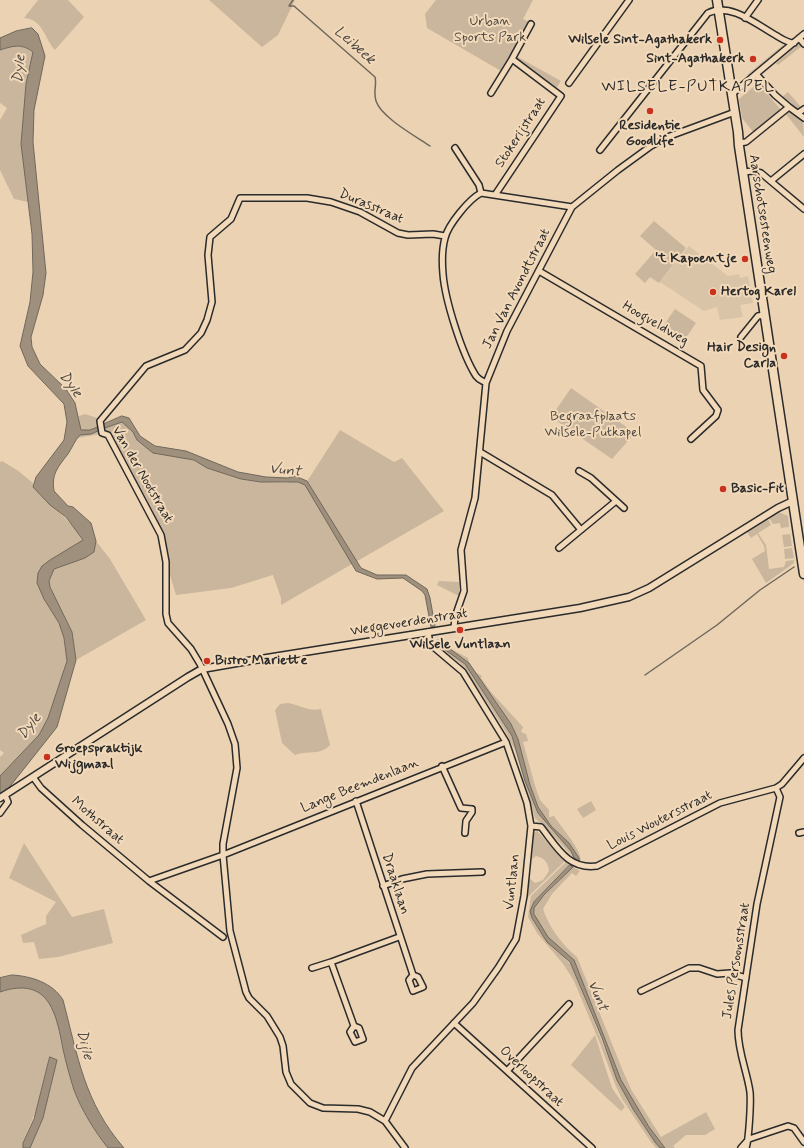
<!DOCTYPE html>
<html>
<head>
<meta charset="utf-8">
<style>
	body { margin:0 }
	canvas { display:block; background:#ead2b3 }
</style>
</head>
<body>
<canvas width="804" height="1148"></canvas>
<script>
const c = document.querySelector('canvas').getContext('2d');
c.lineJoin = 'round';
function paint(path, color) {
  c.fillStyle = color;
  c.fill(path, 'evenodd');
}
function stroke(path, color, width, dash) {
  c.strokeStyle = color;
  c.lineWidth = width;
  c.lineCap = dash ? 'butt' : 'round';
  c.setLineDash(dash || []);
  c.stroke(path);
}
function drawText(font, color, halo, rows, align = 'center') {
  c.font = font + ' Mynerve,sans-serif';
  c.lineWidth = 4;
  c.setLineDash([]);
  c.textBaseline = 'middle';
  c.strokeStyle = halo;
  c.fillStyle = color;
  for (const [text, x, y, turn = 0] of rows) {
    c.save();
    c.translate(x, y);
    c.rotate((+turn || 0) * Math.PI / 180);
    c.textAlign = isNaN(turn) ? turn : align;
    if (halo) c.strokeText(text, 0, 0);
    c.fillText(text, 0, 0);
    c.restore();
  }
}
const built = new Path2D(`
	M689,246l39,30 11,-2 1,4 8,-2 5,27 -13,2 3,12 -23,3 -3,-13 -13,4 -44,-29z`);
const green = new Path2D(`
	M38,0h30l16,17 -29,33c-11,-12 -12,-31 -31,-32z
	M209,0h86l-17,35 -16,12z
	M436,0h97l-10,19 6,3 -28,49 -74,-43 -2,-14z
	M800,43l2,3 -24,19 -2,-2z
	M19,44l14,8 -7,32v92l2,26 -14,-3 -14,-29v-50l7,-12 -7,-5v-53z
	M783,45l2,3 -34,28 -4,-1z
	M516,56l45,25 -6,9 -39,-31z
	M758,83l23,27 -27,23 -12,-15 -3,-19z
	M788,92l13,15 3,-2v2l-5,4 -14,-11 -2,-4z
	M788,111l15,9 1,17 -19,-24z
	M654,221l32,27 -27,35 -9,-6 -5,6 -10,-9 21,-24 -16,-14z
	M675,309l21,14 -11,16 -10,-7 -3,5 -10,-9z
	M571,388l64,45 -23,26 -61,-42z
	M85,414l12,4 4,16 -24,4 3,-3 -1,-19z
	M122,422l11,10 4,8 36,16 21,4 13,8 34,11 20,3 24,1 13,-2 8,2 34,-53 54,32 8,-4 42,53 -163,94v-7l-8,-23 -42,13 -55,7 -10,-33 -5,-27 -11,-22h4l-43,-81 -8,-1 -1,-2z
	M2,461l15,9 16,13v4c18,19 36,31 50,54l-33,19 -6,39 15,24 5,15 3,23 -19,57 -9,17 -39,41v-19l4,-4 -4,-3v-288z
	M779,512l9,4 1,11 -8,1 -1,-5 -7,1 -4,-6z
	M768,519l3,6 -13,8 8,12 3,24 15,-2 2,-6 8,-1v3l-28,20 -14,-24 13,-8 -1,-5 -7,-12 -6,4 -4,-6z
	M790,534l2,12 -8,1 -2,-12z
	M96,541l14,18 36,61 -70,40 -4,-28 -22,-45 -1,-6 5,-12 31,-11 9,-6z
	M792,548l2,10 -9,1 -1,-10z
	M439,581l20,1v14l-22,-11z
	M440,638h3l1,4 7,7 17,9 1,5 -31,-23z
	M436,642l29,22 47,72 13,45 13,32 33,38 1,5 -27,-29 -10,-9 -20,-68 -11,-21 -23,-36 -21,-30 -26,-19z
	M475,672l7,4 -1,2 10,14 32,35 -2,5 5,2 2,7 -5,1 13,47 4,11 9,10v7l5,-1c7,11 28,34 27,46l-12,-19 -18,-17 -13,-19 -8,-22 -12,-46 -7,-15z
	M288,703c12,2 21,9 33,6l9,36c-10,11 -23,5 -35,10l-13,-12 -7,-33 5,-6z
	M591,801l5,9 -13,8 -6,-9z
	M537,831l28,30 -37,36 1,-19 6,5 8,-3 6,-9c-1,-8 -4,-13 -13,-15l-4,3 2,-26z
	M24,843l48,74 32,-8 9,34 -55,14 -19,2 -5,-17 -11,1 -2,-8 25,-11v-8l10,-14 -47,-24z
	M566,862l4,3 -38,40 -1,12 10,16 30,32 49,121 18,31 22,31h-4l-5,-6 -29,-43 -7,-15 -16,-43 -25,-60 -10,-16 -27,-32 -9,-16 3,-21z
	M573,867l7,4 -4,5 -4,-3 -20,21 -9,15c6,18 19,36 34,48l46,114 9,20 29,46 45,-25 9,17 -10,6h-19l-13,11 2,2h-10l-16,-21 -28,-47 -47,-120 -26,-23 -12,-18 -2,-11 3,-5z
	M18,988c36,-1 40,33 45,61 3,14 7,28 11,41 7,19 21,42 34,58h-78l13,-30 14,-58 -34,82v6h-23v-156z
	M595,1035l17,53 13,19 -4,4 -50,-46z`);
const water = new Path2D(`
	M32,28l6,6 7,22 -11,54 -1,32 13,131 -3,22 -12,42 1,10 8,17 26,25 9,14 6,27h9l10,-4v4l-9,4 -11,1c-5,5 -8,13 -12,19 -10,13 -17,20 -14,37l14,15 5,1 18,16 5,18 -2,11 -9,6 -31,11 -5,12 1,6 22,45 4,28 -19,67 -57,72v-23l39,-41 9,-17 19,-57 -3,-23 -5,-15 -15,-24 -7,-16 1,-10 4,-7 8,-6 33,-20 -17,-23 -16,-12 -17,-18 3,-10 28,-37 3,-18 -3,-18 -36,-38 -8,-20 10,-44 3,-30 -1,-38 -11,-90 5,-60 7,-32c-12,-9 -20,-6 -33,-2v-12l16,-7z
	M122,416l7,2 11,18 15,10 31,5 52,21 28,5 22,1 7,-2 12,5 54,87 16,7h29l21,14 3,9 5,28 -4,1 -6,-32 -3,-4 -19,-13 -26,1 -21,-8 -51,-86 -7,-3h-37l-20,-3 -34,-11 -13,-8 -41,-7 -16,-13 -4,-8 -11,-10 -20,7v-4z
	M438,640l31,23 42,61 7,15 12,46 8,22 13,19 18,17 10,15v3l-5,-3 -3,-7 -33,-38 -13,-32 -13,-45 -47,-72 -28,-20 -1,-2z
	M570,865l3,2 -29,28 -10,13v6l14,23 26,23 47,120 28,47 16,21h-5l-5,-6 -22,-33 -16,-29 -15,-42 -32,-76 -23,-20 -15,-24 -2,-7 4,-9z
	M12,975c19,1 41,8 51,25 15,57 21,102 61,148h-16c-13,-16 -27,-39 -34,-58 -4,-13 -8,-27 -11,-41 -7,-38 -15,-73 -63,-57v-14z
	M50,1057l7,3 -14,58 -13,30h-7v-5l11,-24z`);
const stream = new Path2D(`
	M293,0l-4,6h5l81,71c2,8 -2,15 1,24 5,16 39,35 54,45
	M645,675l72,-50 43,-35 34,-23`);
const minor = new Path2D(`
	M745,18l13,-18
	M799,38l5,6
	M569,83l60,-83
	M491,93l21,-34
	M732,94l72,-60
	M789,107l15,11
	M798,113l6,-4
	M739,143l7,-1 43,-35 -14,-12 -19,-21
	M455,148l24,37 2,8
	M600,150l108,-137c23,-11 49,12 69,23 5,3 11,7 17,7
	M743,172l10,-1 8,2 43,36
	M771,181l33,-27
	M481,193l91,14
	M495,195l66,-99 -49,-37 19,-35
	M539,271l162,95 2,24 15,20 -2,6 -25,23
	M741,337l17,-21 6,-1
	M486,383l21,-52 65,-124 46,-37 33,-24 19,-10 65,-24
	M480,452l72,43 29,35
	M579,471l12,7 33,30
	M559,548l57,-47
	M454,628l1,-11 9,-26 -3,-41 14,-52 11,-115c-3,-2 -7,-3 -10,-7 -14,-22 -31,-76 -33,-102 -1,-11 -1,-25 2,-36 3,-13 24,-39 36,-45
	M442,766l19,42 11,1v3l-6,9 -1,12
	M33,777l8,11 41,37 67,56 74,-26 283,-113
	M356,801l57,174 5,2 5,10 -10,4 -4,-11 4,-5
	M0,813l8,-11 -3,-7
	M531,826l10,1c16,20 27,43 56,39l123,-63 56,-15 6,-4 22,-26
	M799,833l5,-1
	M149,881l74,56
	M383,886l19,-7 25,-5 55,-2
	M312,968l19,-6
	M641,991l48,-23h10l18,6 13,-1 16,5
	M454,1023l138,125
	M354,1026l5,2 4,11 -8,3 -5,-10 4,-6 -23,-64 68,-25
	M507,1071l62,-67
	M385,1121l27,-53 61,-65 25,-35 18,-29 8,-43 7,-70 -4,-23 -21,-61 -43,-70 -33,-28 -2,-12
	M405,1148l-20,-27 -15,-9 -12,-3 -35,-1 -13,-5 -19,-19 -5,-12 -3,-26 -3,-9 -13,-21 -18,-18 -3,-6 -16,-61 -7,-76v-11l14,-76 -2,-24 -7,-20 -28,-60 -9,-15 -23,-26 -2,-9v-52l-5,-27 -53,-100 -6,-2 -2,-12 46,-55 39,-16 16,-17 6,-13 5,-18 -4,-47 2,-18 21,-18 9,-21h67l24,4 29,10 38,21 10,2 25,-1 12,2
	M741,1148l8,-9 39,-13 6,2 10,14
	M746,1148c3,-9 5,-46 4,-56 -3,-21 -12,-40 -12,-62l19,-126 23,-107 -4,-9`);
const tertiary = new Path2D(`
	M0,798l188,-121 14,-8 46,-8 332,-53 49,-11 20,-9 129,-80 15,-7`);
const primary = new Path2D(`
	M717,0l21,132 1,14 65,428`);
const markers = [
	[720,40,4,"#c8321e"],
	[753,59,4,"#c8321e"],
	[650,111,4,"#c8321e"],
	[745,259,4,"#c8321e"],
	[713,292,4,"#c8321e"],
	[784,356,4,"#c8321e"],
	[723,489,4,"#c8321e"],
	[460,630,4,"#c8321e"],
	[207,661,4,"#c8321e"],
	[47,757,4,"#c8321e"]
];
const parkNames = [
	["Urban",490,22],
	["Sports Park",490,38],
	["Begraafplaats",593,417],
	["Wilsele-Putkapel",593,433]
];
const poiNames = [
	["Wilsele Sint-Agathakerk",712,40],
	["Sint-Agathakerk",745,59],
	["Residentie",650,126,"center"],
	["Goodlife",650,142,"center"],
	["'t Kapoentje",737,259],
	["Hertog Karel",721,292,"left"],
	["Hair Design",776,348],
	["Carla",776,364],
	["Basic-Fit",731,489,"left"],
	["Wilsele Vuntlaan",460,645,"center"],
	["Bistro Mariette",215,661,"left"],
	["Groepspraktijk",55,749,"left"],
	["Wijgmaal",55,765,"left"]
];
const streetNames = [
	["Stokerijstraat",521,133,-57],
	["Durasstraat",371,207,23],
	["Aarschotsesteenweg",762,214,81],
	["Jan Van Avondtstraat",517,289,-63],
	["Hoogveldweg",655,324,30],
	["Van der Nootstraat",142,475,60],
	["Weggevoerdenstraat",409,623,-9],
	["Lange Beemdenlaan",360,786,-22],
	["Mothstraat",97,821,41],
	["Louis Woutersstraat",660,821,-27],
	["Vuntlaan",513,882,-84],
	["Draaklaan",395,884,72],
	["Jules Persoonsstraat",737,961,-81],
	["Overloopstraat",531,1077,43]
];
const waterNames = [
	["Leibeek",354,46,41],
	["Dyle",20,69,-84],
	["Dyle",70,385,54],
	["Vunt",285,471,6],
	["Dyle",30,727,-52],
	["Vunt",597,996,67],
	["Dijle",84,1045,76]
];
const quarterNames = [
	["WILSELE-PUTKAPEL",688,88]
];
paint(built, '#dac4a8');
paint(green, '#cab69c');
paint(water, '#9e907d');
stroke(water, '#70685c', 1);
stroke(stream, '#70685c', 1.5);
stroke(minor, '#2b2b2b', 8);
stroke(tertiary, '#2b2b2b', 9);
stroke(primary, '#2b2b2b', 11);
stroke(minor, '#f2d9b9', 5);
stroke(tertiary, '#f2d9b9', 6);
stroke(primary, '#f2d9b9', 8);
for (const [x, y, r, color] of markers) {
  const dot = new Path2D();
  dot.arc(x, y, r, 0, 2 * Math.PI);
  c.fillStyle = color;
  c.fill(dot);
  stroke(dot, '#f2d9b9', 1.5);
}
drawText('14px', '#4b4742', '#f2d9b9', parkNames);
drawText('bold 14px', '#2b2b2b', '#f2d9b9', poiNames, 'right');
drawText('14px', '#2b2b2b', '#f2d9b9', streetNames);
drawText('italic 15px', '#4e4944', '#f2d9b9', waterNames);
c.letterSpacing = '1px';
drawText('16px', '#2b2b2b', '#f2d9b9', quarterNames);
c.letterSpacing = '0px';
</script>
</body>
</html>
